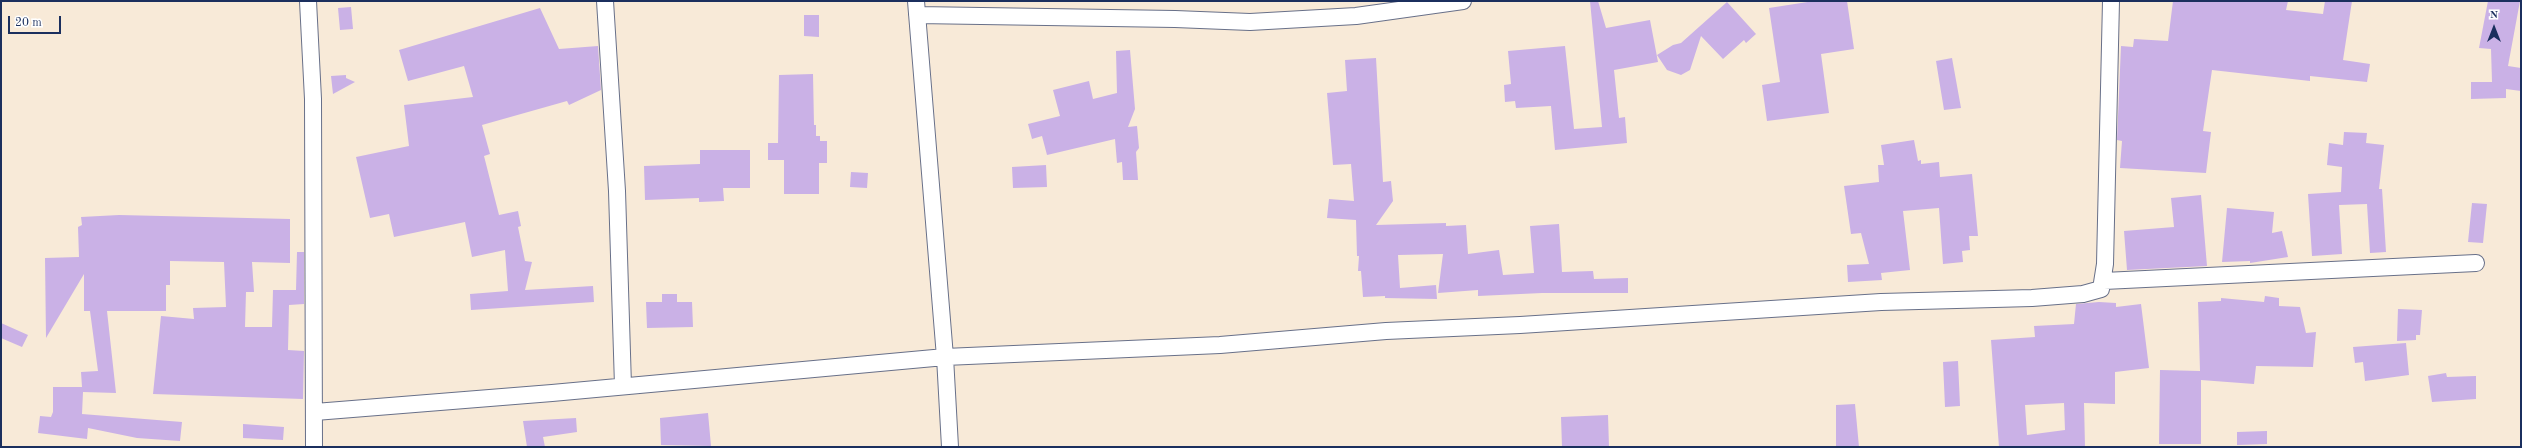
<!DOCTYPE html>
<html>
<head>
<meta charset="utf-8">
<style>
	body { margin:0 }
	#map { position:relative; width:2522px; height:448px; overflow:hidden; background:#f8ead8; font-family:"Old Standard TT",serif }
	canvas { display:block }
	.frame { position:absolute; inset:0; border:2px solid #1b2f5e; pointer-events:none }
	.north { position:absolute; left:2474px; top:8px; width:40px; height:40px; -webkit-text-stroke:3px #fff; paint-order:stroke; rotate:0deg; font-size:11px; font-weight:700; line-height:16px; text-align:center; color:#1b2f5e }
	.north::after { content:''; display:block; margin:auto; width:14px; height:18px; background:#1b2f5e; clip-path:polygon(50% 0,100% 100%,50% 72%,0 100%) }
	.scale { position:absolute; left:8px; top:16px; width:53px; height:18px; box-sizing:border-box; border:2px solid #1b2f5e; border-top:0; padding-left:5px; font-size:12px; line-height:14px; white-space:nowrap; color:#1b2f5e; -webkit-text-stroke:3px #fff; paint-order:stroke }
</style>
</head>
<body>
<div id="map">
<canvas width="2522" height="448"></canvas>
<div class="frame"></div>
<div class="north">N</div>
<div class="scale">20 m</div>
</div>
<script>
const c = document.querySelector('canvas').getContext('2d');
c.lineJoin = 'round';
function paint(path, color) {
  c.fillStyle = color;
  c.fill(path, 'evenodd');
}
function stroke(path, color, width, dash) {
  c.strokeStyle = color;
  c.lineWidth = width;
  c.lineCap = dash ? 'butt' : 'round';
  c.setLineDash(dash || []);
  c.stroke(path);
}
const building = new Path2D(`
	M1590,1h8l8,27 44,-8 8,42 -44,8 5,48 6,-1 2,26 -72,7 -4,-44 -35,2 -1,-7 -10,1 -1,-17 7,-1 -3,-33 57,-5 9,83 28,-2z
	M1814,1h33l7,48 -33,5 8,59 -62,8 -5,-36 18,-3 -11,-74z
	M2173,1h115l-2,9 37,4 2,-13h27l-9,59 27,4 -3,18 -57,-6v5l-98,-11 -9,61 8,1 -5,41 -86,-5 2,-27 -5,-1 4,-94 12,1 1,-8 34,2z
	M2488,1h32l-12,65 13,2v23l-15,-2v9l-35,1v-17h21l-1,-33 -12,-1z
	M1727,2l29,32 -10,9 -2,-3 -21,19 -22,-23 -11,34 -9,5 -14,-5 -10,-15 16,-10 8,-2z
	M351,7l2,22 -13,1 -2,-22z
	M540,8l19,41 39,-3 3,44 -32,15 -2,-4 -85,24 8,29 -6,2 15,59 19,-4 3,15 -3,1 7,34 7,1 -7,28 68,-4 1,16 -123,8 -1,-16 38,-3 -3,-41 -33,7 -7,-35 -71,15 -5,-23 -19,4 -14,-61 53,-11 -5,-41 69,-8 -9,-31 -56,15 -9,-31z
	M804,15h15v22l-15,-1z
	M1130,50l5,59 -7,18 9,-1 2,22 -3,4 2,28h-15l-1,-18 -5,1 -2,-24 -68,16 -5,-19 -10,3 -4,-15 32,-8 -7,-26 36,-9 4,18 24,-6 -1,-42z
	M1376,58l7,124 8,-1 2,20 -17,24 70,-2v3l20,-1 2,29 31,-4 4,25 31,-2 -4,-47 29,-2 3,48 31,-1 1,8 34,-1v15h-86l-64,3v-6l-40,3 5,-39 -45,1 2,33 36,-3 1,14 -52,-1v-2l-22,1 -2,-26h-3l1,-15h-2l-1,-36 -29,-2 2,-19 25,2 -3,-37 -18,1 -6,-72 20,-2 -2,-31z
	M1952,58l9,50 -17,2 -8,-49z
	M813,74l1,51h2v11h4v5h7v22h-8v31h-35v-34h-16v-17h10l1,-68z
	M346,75v3l9,4 -22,12 -2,-18z
	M2344,132l23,1 -1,10 18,2 -5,44h3l4,63 -16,1 -3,-49 -28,1 3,49 -30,2 -4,-62 33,-2 1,-25 -15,-2 2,-22 14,2z
	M1914,140l4,21 3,-1v4l18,-2 1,15 32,-3 6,62h-9l1,14 -8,1 1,11 -20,2 -4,-56 -36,3 7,59 -29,3 1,7 -34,2 -1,-17 22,-1 -8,-31 -10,1 -7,-48 35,-4 -1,-17h6l-3,-20z
	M700,150h50v38h-27l1,13 -25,1v-4l-54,2 -1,-34 56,-2z
	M1046,165l1,22 -34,1 -1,-21z
	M851,172l17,1 -1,15 -17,-1z
	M2201,195l6,71 -80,4 -3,-39 50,-4 -3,-29z
	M2472,203l15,1 -4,39 -15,-1z
	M2227,208l47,4 -2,21 10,-2 6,26 -38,6v-2l-28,1z
	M119,215l171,4v44l-38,-1 2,30h-8l-1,35h27l1,-37h23l1,-38h7v52l-15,1 -1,45 16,1 -1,48 -150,-5 8,-78 33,3 -1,-11 33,-1 -2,-45 -54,-1v24h-4v26h-59l9,82 -33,-1 -1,22 100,8 -2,19 -43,-3 -49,-10 -1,11 -49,-6 2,-17 11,1 2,-5v-25h29l-1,-15 17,-1 -8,-60h-6v-37l-38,64 -1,-80 34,-1 -1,-30 4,-2 -1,-8z
	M662,294h15v8h15l1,25 -46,1 -1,-26h16z
	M2265,296l14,2v8l21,1 6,26 10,-1 -3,35 -57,-1 -2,18 -53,-4v64h-42l1,-74 40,1 -2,-69 23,-1v-3l43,4z
	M2099,302l17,1v4l25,-3 8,64 -34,4v32l-31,-1 1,44h-86l-8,-107 44,-3 -1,-11 40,-2 2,-20zM2064,403l1,27 -38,5 -2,-30z
	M2398,309l24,1 -2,25h-4v5l-19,1z
	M1,323l27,12 -6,12 -21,-9z
	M2406,343l3,32 -44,6 -2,-19 -8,1 -2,-16z
	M1958,361l2,45 -15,1 -2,-45z
	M2446,373l1,4 29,-1v23l-44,3 -4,-26z
	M1855,404l4,43 -23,-1v-41z
	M708,413l3,33 -50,-1 -1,-27z
	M1608,415l1,32h-47l-1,-30z
	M576,418l1,14 -34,5 2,10h-18l-4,-26z
	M243,424l41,3 -1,13 -40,-2z
	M2267,431v13l-30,1v-13z`);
const minor = new Path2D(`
	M308,1l5,98 1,348
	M605,1l12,190 6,195
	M916,1l29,356 275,-12 166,-14 134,-6 361,-23 151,-4 51,-4 18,-5 4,-25 6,-263
	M917,15l258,4 75,3 106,-6 107,-15
	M2104,281l372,-18
	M315,412l237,-19 393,-36 5,90`);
paint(building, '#cab1e6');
stroke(minor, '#687089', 18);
stroke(minor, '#fff', 16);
</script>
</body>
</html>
